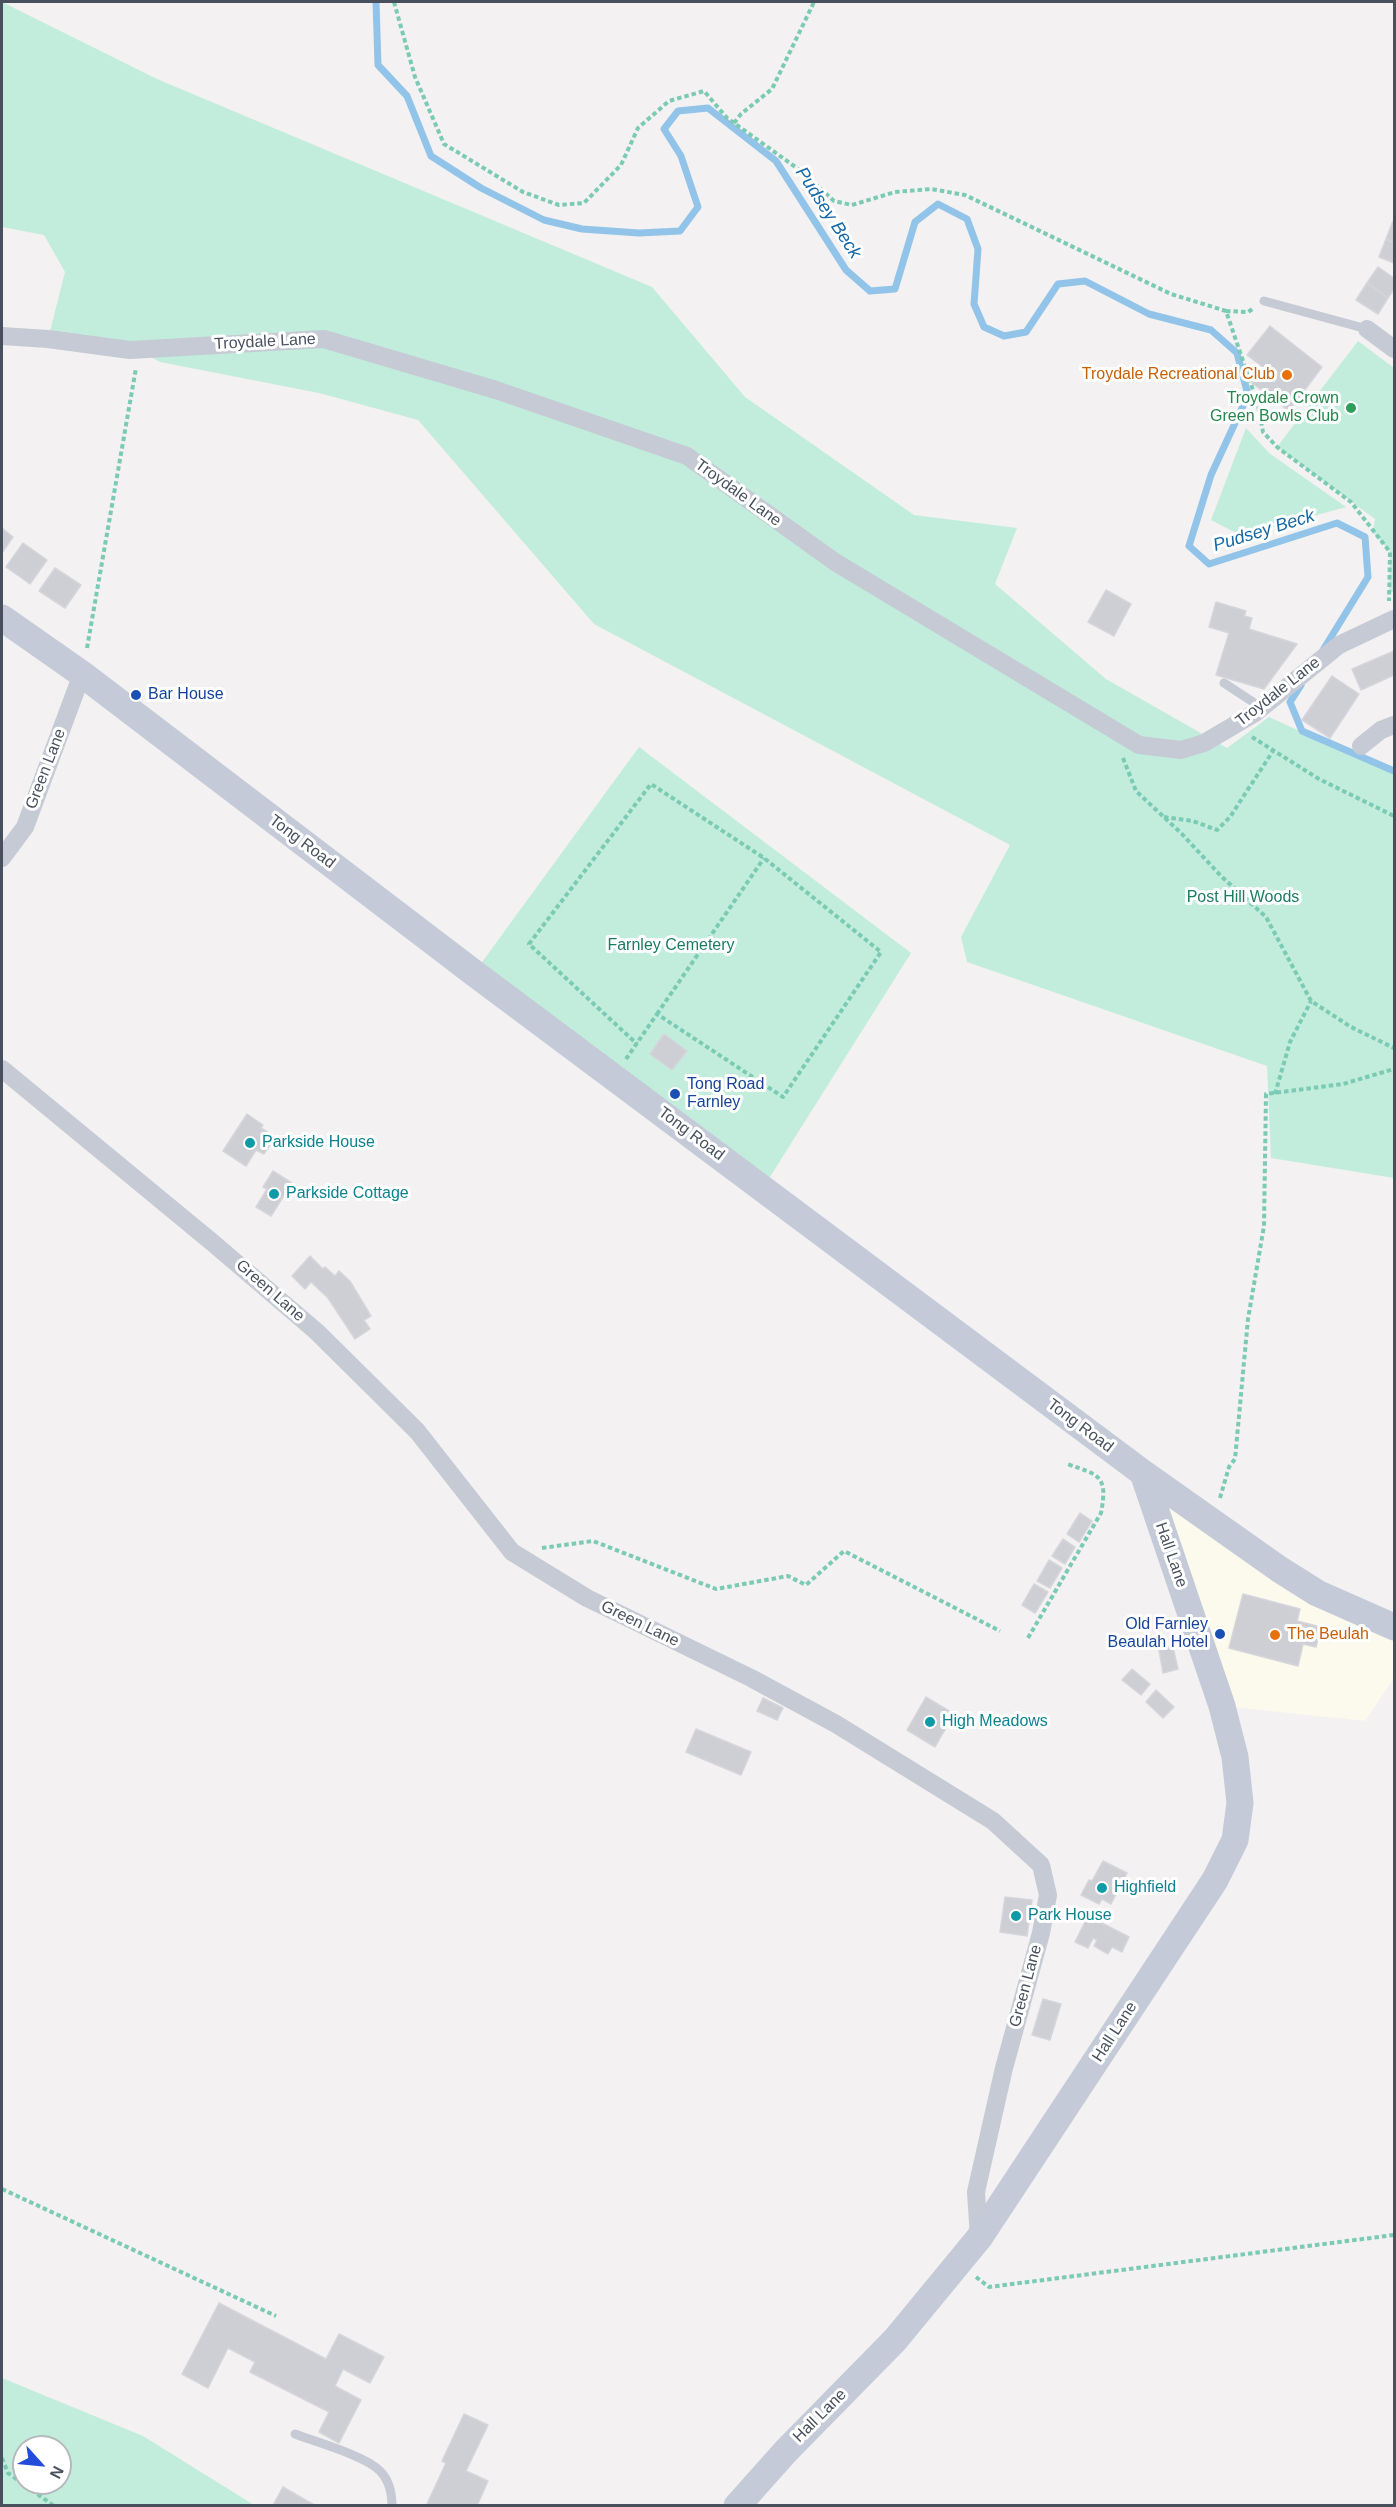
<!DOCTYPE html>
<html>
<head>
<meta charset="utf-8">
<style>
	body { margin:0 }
	#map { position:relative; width:1396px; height:2507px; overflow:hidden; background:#f3f1f1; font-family:Helvetica,sans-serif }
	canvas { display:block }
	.frame { position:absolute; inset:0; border:3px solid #49505d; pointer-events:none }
	.north { position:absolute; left:12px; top:2435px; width:60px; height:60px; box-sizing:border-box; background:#fff; border:2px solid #b6b9be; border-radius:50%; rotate:117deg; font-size:16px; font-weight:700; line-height:24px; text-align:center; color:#49505d }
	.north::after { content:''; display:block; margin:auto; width:21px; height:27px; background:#234cdb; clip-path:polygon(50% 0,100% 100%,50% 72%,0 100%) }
</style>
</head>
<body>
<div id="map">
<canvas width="1396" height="2507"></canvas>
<div class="frame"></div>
<div class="north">N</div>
</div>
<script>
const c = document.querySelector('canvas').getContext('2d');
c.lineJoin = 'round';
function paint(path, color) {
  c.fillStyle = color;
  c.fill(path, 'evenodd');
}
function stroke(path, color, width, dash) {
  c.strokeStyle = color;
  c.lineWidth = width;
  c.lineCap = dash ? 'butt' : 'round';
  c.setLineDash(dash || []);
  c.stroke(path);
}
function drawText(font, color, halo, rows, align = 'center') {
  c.font = font + ' Helvetica,sans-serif';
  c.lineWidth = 6;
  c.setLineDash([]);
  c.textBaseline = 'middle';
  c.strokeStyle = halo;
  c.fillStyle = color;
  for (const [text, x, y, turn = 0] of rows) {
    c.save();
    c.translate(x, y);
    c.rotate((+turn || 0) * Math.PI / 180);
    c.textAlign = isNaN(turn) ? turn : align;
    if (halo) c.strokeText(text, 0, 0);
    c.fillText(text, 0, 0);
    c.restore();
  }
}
const commercial = new Path2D(`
	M1143,1473l251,154v51l-29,43 -143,-15z`);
const green = new Path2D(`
	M2,2l155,77 495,208 93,110 169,118 103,13 -22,56 111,95 121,69 42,-31 125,57v404l-123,-20 -4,-92 -300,-104 -6,-25 49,-92 -416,-221 -176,-204 -99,-27 -159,-31 -21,-12 -91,-11 17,-67 -21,-37 -42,-8z
	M1358,341l36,27v223l-5,2 1,-41 -17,-20 2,-13 -98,-72z
	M1246,428l23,25 77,54 -104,29 -31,-16z
	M639,747l272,206 -148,235 -289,-215z
	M2,2378l141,58 111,69h-252zM24,2447h36v36h-36z`);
const stream = new Path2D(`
	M376,2l2,63 29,31 24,60 50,32 63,32 38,9 57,4 41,-2 18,-24 -17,-51 -17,-27 14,-18 30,-3 68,53 70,109 24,21 25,-2 20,-67 23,-18 29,15 11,30 -4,55 10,23 20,9 22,-4 32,-48 27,-3 64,33 62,16 26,23 11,42 -37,80 -22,71 20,18 128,-41 28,14 3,40 -45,73
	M1301,685l-11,17 12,29 92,40`);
const building = new Path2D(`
	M1393,221l1,1v21l-8,-4z
	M1386,239l8,4v20l-15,-6z
	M1378,267l16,11v11l-6,9 -21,-15z
	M1367,283l21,15 -10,16 -22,-14z
	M1270,326l52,41 -33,44 -37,-28 12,-15 -17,-13z
	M2,528l11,9 -11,16z
	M23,543l24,17 -17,24 -24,-17z
	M55,568l26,17 -16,23 -26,-17z
	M1106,590l25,14 -17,32 -26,-14z
	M1216,602l30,9 -2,5 8,2 -3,11 48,15 -33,45 -48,-14 13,-42 -20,-6z
	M1394,651v24l-33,15 -9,-21z
	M1332,676l27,18 -29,44 -28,-18z
	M664,1034l23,17 -15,19 -22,-16z
	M247,1114l16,11 -2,3 14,9 -11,17 -8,-4 -10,16 -23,-15z
	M273,1171l19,12 -21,33 -15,-9 11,-18 -4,-2z
	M310,1256l13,13 2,-2 10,9 4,-5 11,10 21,35 -7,4 6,9 -15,10 -27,-41 -17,-16 -6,7 -13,-13z
	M1080,1513l12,8 -13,21 -12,-8z
	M1063,1539l12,8 -10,17 -13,-8z
	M1049,1560l13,8 -12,20 -13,-7z
	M1034,1584l14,8 -13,21 -13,-8z
	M1243,1594l57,15 -3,12 24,6 -5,20 -13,-3 -5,22 -69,-18z
	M1173,1647l5,22 -15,4 -4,-23z
	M1132,1669l18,15 -9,11 -19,-15z
	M1156,1690l18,17 -11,11 -17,-16z
	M926,1697l28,17 -19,33 -28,-17z
	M763,1698l20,10 -6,12 -20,-9z
	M696,1729l55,23 -10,23 -55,-23z
	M1103,1861l24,12 -16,31 -9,-5 -3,5 -18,-9 8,-15 3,1z
	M1005,1897l27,3 -5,36 -27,-4z
	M1088,1916l41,21 -7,15 -10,-5 -4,7 -14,-8 3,-6 -4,-2 -5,10 -13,-6z
	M1043,1999l18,5 -11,36 -18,-5z
	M219,2303l107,56 13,-25 45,23 -14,26 -27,-14 -8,17 26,14 -22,43 -20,-11 10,-20 -79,-40 5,-10 -27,-14 -20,40 -26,-14z
	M464,2414l24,11 -22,46 22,10 -11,25h-51l20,-43 -4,-2z
	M283,2487l33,19h-41l-2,-1z`);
const path = new Path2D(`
	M394,2l21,75 29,67 79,48 36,13 25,-2 37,-38 17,-37 31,-27 35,-10 23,27 74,53 33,30 18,4 43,-13 36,-3 34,6 206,99 55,17 32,94 5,27 14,15 74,55 39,50 -1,49
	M734,123l7,-9 31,-25 42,-87
	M1226,311l22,1 6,-4
	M87,648l49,-280
	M1252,737l67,42 75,37
	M1123,758l13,33 46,43 39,42 45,41 45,84 40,26 43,21
	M1164,817l29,4 24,9 13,-13 43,-66
	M657,1014l107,-156
	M626,1059l31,-45 126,83 98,-145 -117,-94 -113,-74 -122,160 108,100
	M1275,1094l15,-52 21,-41
	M1220,1498l9,-31 6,-8 13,-140 16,-93 2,-132 77,-10 51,-15
	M542,1548l51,-7 123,48 72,-13 18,9 38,-34 156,80
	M1028,1638l73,-125c7,-37 -1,-38 -34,-49
	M2,2189l274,127
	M976,2277l13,10 405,-52
	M2,2458l6,15 46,33`);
const lane = new Path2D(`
	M1264,301l103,28
	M1224,683l38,25
	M295,2434c21,8 71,22 85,37 9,9 12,22 12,35`);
const street = new Path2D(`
	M1367,329l27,20
	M2,336l46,3 82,11 194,-11 172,51 191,66 148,106 304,183 42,5 23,-7 51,-30 84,-68 55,-26
	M1361,746l20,-16 13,-5
	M2,858l23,-31 57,-153
	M2,1069l211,174 104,89 100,99 95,121 75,46 164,80 85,46 157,97 48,44 7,30 -7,38 -37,135 -28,124 3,46`);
const secondary = new Path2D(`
	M2,618l80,56 392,299 669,500 136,96 38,24 77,34
	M737,2506l49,-55 109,-111 84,-102 236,-358 20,-40 5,-37 -5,-46 -13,-51 -79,-233`);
const markers = [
	[1287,375,6,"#e8710a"],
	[1351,408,6,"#2e9e5b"],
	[136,695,6,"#1a4fb4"],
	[675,1094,6,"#1a4fb4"],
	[250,1143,6,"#0f9aa8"],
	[274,1194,6,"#0f9aa8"],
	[1220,1634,6,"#1a4fb4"],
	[1275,1635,6,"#e8710a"],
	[930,1722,6,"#0f9aa8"],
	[1102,1888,6,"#0f9aa8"],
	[1016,1916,6,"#0f9aa8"]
];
const streetNames = [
	["Troydale Lane",265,342,-3],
	["Troydale Lane",738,493,36],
	["Troydale Lane",1278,692,-38],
	["Green Lane",46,769,-69],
	["Tong Road",302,842,37],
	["Tong Road",691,1134,37],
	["Green Lane",270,1291,41],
	["Tong Road",1080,1426,37],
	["Hall Lane",1171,1555,71],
	["Green Lane",640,1624,26],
	["Green Lane",1026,1986,-75],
	["Hall Lane",1115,2032,-57],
	["Hall Lane",820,2416,-45]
];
const foodNames = [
	["Troydale Recreational Club",1275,375],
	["The Beulah",1287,1635,"left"]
];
const leisureNames = [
	["Troydale Crown",1339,399],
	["Green Bowls Club",1339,417]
];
const transitNames = [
	["Bar House",148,695],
	["Tong Road",687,1085],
	["Farnley",687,1103],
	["Old Farnley",1208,1625,"right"],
	["Beaulah Hotel",1208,1643,"right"]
];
const parkNames = [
	["Post Hill Woods",1243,898],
	["Farnley Cemetery",671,946]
];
const cultureNames = [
	["Parkside House",262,1143],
	["Parkside Cottage",286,1194],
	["High Meadows",942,1722],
	["Highfield",1114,1888],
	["Park House",1028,1916]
];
const waterNames = [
	["Pudsey Beck",828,213,57],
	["Pudsey Beck",1264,531,-17]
];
paint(commercial, '#fbfaec');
paint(green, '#c2eddc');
stroke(stream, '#91c4e8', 7);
paint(building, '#cecfd5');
stroke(building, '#d5d5db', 1.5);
stroke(path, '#7bcab4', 4, [4.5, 3]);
stroke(lane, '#c5cad4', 9);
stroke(street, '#c5cad4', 18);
stroke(secondary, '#c4cad8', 27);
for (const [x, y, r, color] of markers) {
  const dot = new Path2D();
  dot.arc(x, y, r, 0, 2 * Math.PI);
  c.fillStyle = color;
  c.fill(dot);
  stroke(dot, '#fff', 2);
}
drawText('16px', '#49505d', '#fff', streetNames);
drawText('16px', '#c56008', '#fff', foodNames, 'right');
drawText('16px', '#27864d', '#fff', leisureNames, 'right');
drawText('16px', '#164399', '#fff', transitNames, 'left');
drawText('16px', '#1c7c60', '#fff', parkNames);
drawText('16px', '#0d838f', '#fff', cultureNames, 'left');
drawText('italic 18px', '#1468a5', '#fff', waterNames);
</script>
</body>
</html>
